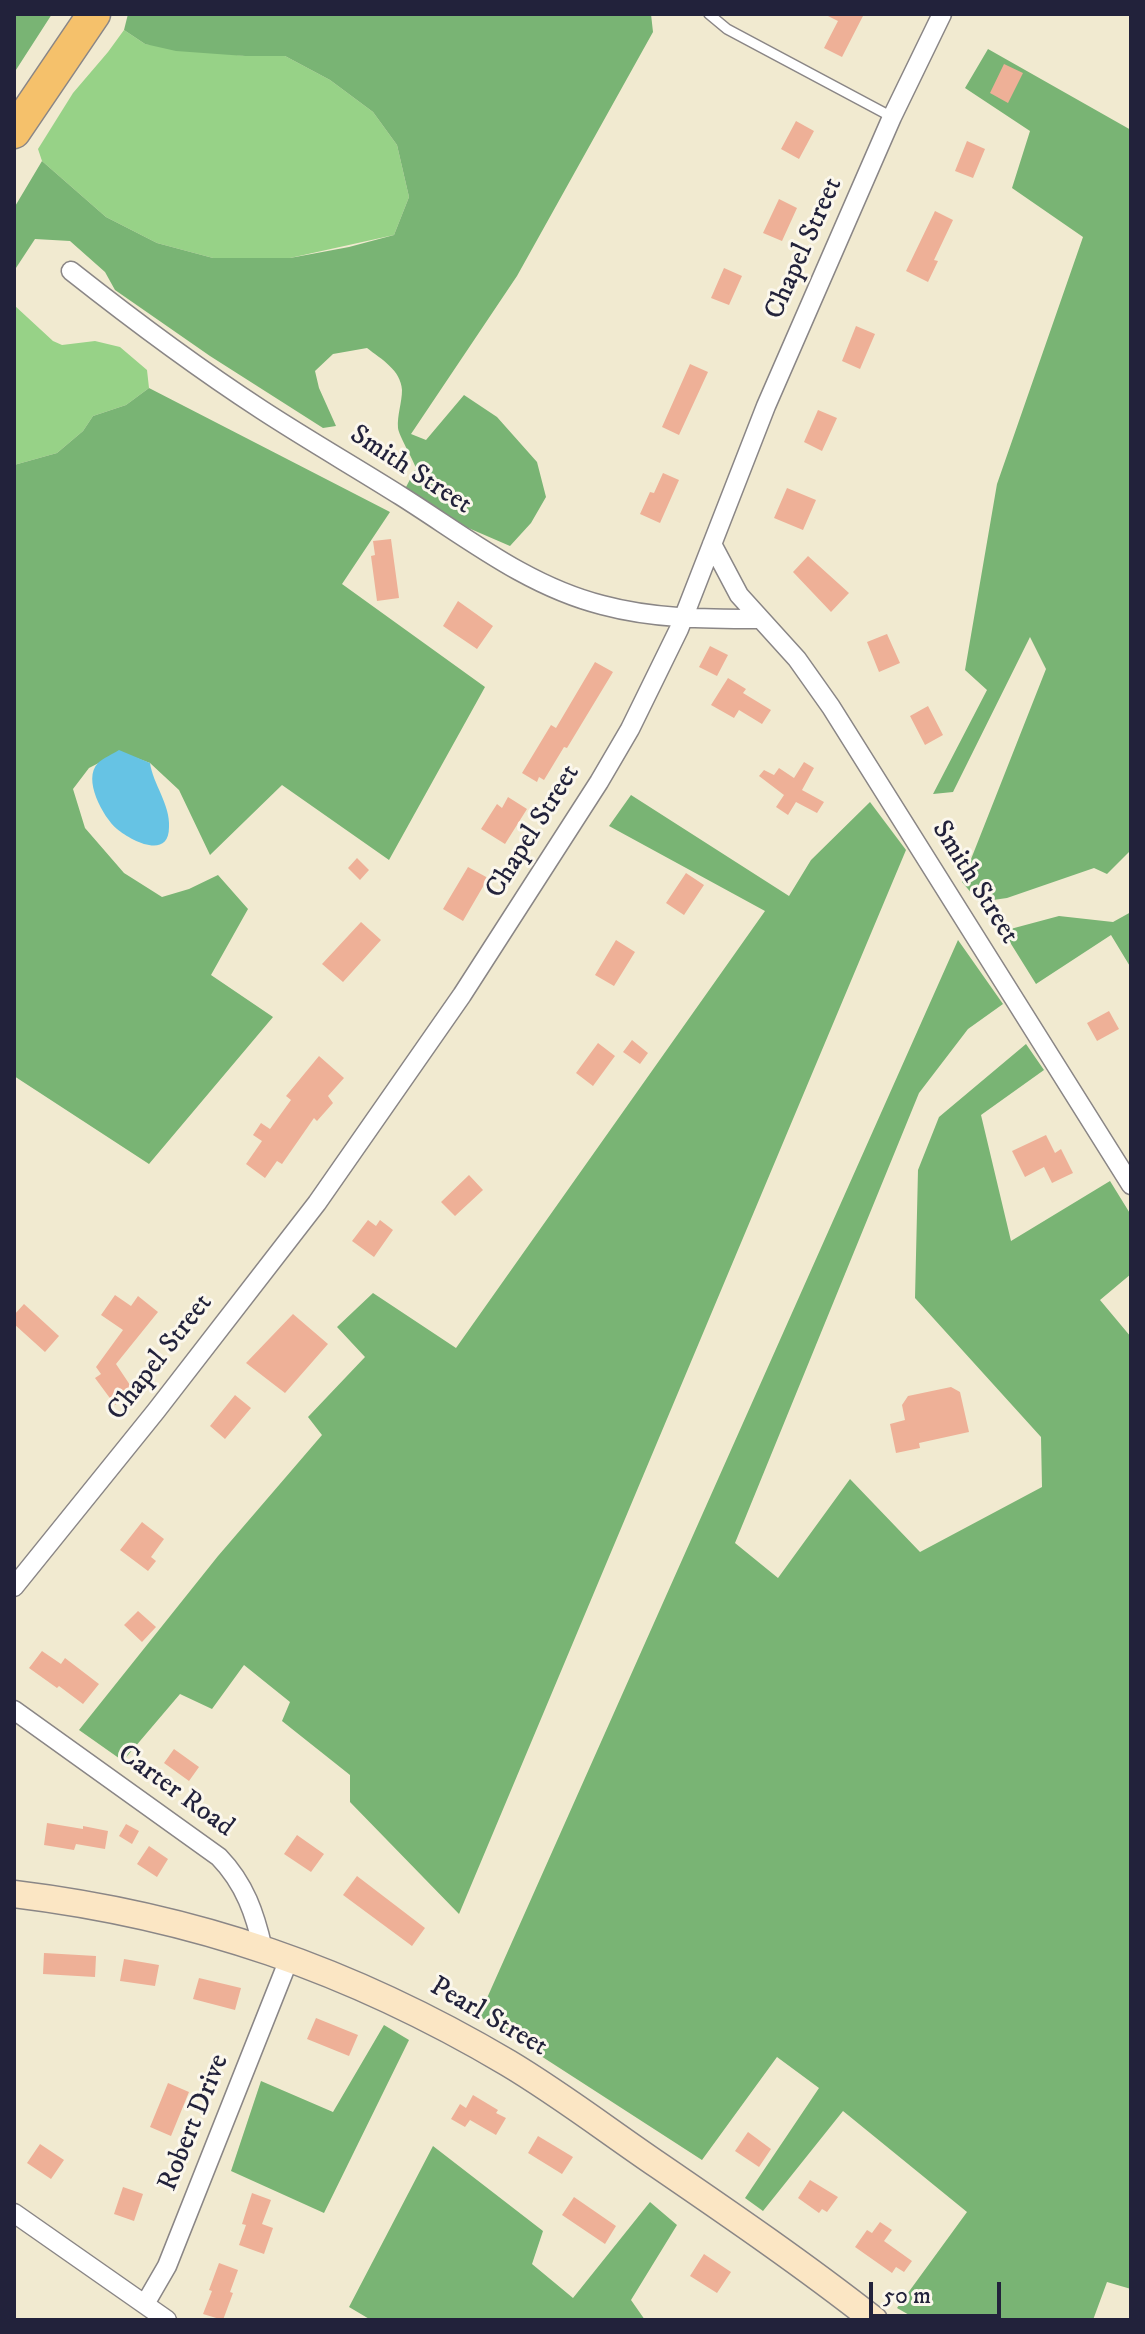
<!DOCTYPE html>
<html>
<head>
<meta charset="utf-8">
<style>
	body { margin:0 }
	#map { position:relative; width:1145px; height:2334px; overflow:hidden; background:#f1ead0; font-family:"IM FELL DW Pica",serif }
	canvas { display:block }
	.frame { position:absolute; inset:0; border:16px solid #22223b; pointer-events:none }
	.scale { position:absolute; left:869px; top:2282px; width:132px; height:36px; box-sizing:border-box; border:4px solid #22223b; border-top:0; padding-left:10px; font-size:24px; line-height:28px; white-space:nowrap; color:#22223b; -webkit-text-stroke:6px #fbf7ec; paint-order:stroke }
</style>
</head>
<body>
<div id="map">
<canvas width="1145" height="2334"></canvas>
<div class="frame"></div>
<div class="scale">50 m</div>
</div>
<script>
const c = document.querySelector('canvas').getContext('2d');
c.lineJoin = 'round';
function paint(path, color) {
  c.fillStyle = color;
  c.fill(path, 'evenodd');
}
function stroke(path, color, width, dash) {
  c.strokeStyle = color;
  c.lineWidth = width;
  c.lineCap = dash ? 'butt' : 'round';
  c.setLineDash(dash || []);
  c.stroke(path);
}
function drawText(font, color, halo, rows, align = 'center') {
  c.font = font + ' "IM FELL DW Pica",serif';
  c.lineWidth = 6;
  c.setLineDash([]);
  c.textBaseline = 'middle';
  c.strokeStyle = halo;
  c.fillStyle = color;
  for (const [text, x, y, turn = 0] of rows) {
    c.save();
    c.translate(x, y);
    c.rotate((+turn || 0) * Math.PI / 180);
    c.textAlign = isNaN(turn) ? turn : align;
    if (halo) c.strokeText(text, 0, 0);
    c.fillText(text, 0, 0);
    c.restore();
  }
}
const green = new Path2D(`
	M124,30l21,14 100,12h40l45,24 43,32 24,33 12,52 -15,38 -104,23h-77l-56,-15 -51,-26 -64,-56 -4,-12 35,-56 35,-41z
	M14,305l39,36 9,4 33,-4 25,6 27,23 2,18 -23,17 -33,11 -10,15 -26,22 -43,12z`);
const forest = new Path2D(`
	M14,14h38l-38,59z
	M128,14h523l2,18 -136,244 -106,158 15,6 38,-45 33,22 40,45 9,35 -15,26 -21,23 -44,-19 -61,-38 11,-21c-4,-11 -17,-32 -18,-40 -1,-13 4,-25 4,-38 -1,-20 -21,-31 -35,-42l-34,6 -18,17 4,17 17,38 -13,2 -113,-72 -95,-66 -10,-18 -35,-31 -35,-2 -21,32v-63l28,-47 64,56 51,26 56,15h77l59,-11 45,-12 15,-38 -12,-52 -24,-33 -43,-32 -45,-24h-40l-69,-5 -31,-7 -21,-14z
	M988,49l143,81v720l-24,24 -13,-6 -87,30 -28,4 -17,-20 84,-213 -16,-32 -77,155 -20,2 54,-104 -22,-20 32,-186 86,-247 -71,-49 18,-57 -65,-43z
	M149,388l241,124 -48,72 143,103 -96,173 -107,-75 -72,70 -31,-65 -29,-27 -30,-11 -31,16 -16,21 12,39 39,45 38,24 27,-8 29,-14 30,34 -37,66 62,42 -124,147 -135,-88v-611l43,-12 26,-22 10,-15 33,-11z
	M631,795l158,101 22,-36 59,-58 36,48 -447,1064 -109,-112v-27l-68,-54 8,-19 -46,-37 -32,44 -32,-15 -57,67 -44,-31 139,-174 104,-121 -14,-18 57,-60 -28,-30 36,-34 83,55 309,-437 -156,-85z
	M1131,912v56l-20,-33 -75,49 -33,-53 56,-15 54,6z
	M958,940l45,64 -35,25 -49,64 -184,450 43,35 72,-99 70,73 122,-65 -1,-50 -126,-139 3,-128 21,-53 87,-73 18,26 -63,45 30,126 99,-60 21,34v59l-31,26 31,37v952l-24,-7 -14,38h-175l-21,-12 70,-96 -124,-101 -80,100 -18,-13 74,-110 -42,-31 -75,103 -223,-144z
	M384,2025l25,15 -85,173 -93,-42 30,-90 72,31z
	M433,2146l110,85 -11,33 41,34 77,-96 27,23 -46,75 14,20h-274l-22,-13z`);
const water = new Path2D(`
	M119,750l31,13c3,21 20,41 19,64 0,34 -39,13 -52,2 -14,-12 -35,-50 -19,-66 5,-5 15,-9 21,-13z`);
const building = new Path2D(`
	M824,14h40l-22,43 -18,-9 14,-27z
	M1004,64l19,9 -15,30 -18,-10z
	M796,121l18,10 -15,28 -18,-10z
	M967,141l18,8 -12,29 -18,-7z
	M779,199l18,9 -15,33 -19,-8z
	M935,211l18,9 -19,40 4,1 -10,21 -22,-11z
	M724,268l18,8 -13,29 -18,-7z
	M856,326l19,8 -15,35 -18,-8z
	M690,364l18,8 -29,63 -17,-8z
	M818,410l19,8 -15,33 -18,-9z
	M663,473l16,7 -19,43 -20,-9 10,-22 4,1z
	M787,488l29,12 -13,30 -29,-12z
	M391,539l8,59 -22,3 -6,-45 4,-1 -2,-14z
	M808,556l41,37 -18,19 -38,-40z
	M458,601l35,25 -16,23 -34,-23z
	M887,634l13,29 -21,9 -12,-30z
	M710,646l18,9 -11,21 -18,-9z
	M595,662l18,10 -46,76 -3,-1 -20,33 -5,-3 -2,5 -15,-9 29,-48 5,3z
	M728,678l18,11 -3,4 28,17 -9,14 -23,-14 -5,8 -23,-13z
	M928,706l15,29 -18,10 -15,-29z
	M804,762l10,6 -12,22 22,12 -7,11 -21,-11 -8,13 -12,-8 8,-12 -25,-19 5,-6 10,5 5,-7 15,10z
	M508,797l19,12 -22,35 -24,-15 16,-25 5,4z
	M357,858l12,12 -9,10 -12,-12z
	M468,867l20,11 -25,43 -20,-12z
	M686,873l18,12 -20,30 -18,-12z
	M361,922l20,18 -38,42 -21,-18z
	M616,940l19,12 -21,34 -19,-11z
	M1109,1011l10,18 -22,12 -10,-18z
	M632,1040l16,13 -8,11 -17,-12z
	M598,1043l17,13 -22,30 -17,-13z
	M319,1056l25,22 -16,18 5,7 -16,18 -3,-3 -32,46 -5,-3 -12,17 -19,-14 16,-23 -9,-6 8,-12 9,6 21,-29 -5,-4z
	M1046,1135l9,18 6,-4 12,24 -21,10 -8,-16 -19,10 -13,-26z
	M469,1175l14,15 -28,26 -14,-14z
	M368,1220l8,6 4,-6 13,10 -19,27 -22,-16z
	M115,1295l16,11 7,-10 20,16 -42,52 18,27 -19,14 -20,-27 6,-4 -5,-7 27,-37 -22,-15z
	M24,1304l35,32 -14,16 -31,-28v-9z
	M293,1314l35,30 -43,49 -39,-30z
	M951,1387l9,5 9,40 -50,11 1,5 -24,5 -6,-29 15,-4 -3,-15 6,-9z
	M235,1395l16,13 -26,31 -15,-13z
	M142,1522l22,17 -13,18 5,4 -8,10 -28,-21z
	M138,1611l18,16 -14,15 -18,-17z
	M42,1651l19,13 4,-6 34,26 -16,20 -24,-18 -2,2 -28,-20z
	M174,1749l25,18 -10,14 -25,-18z
	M47,1823l36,6v-3l25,5 -3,18 -29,-5 -2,6 -30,-5z
	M126,1824l13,7 -7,13 -13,-8z
	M297,1835l27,19 -13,18 -27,-18z
	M149,1846l19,13 -11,18 -20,-13z
	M357,1876l68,52 -13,18 -69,-51z
	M44,1953l52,3 -1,21 -52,-3z
	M124,1959l35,6 -4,21 -35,-5z
	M199,1978l42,10 -6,22 -42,-11z
	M316,2018l42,17 -9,21 -42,-17z
	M168,2083l21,9 -18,44 -21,-9z
	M473,2095l25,15 -2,3 10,5 -10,17 -26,-15 -5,7 -14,-8 9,-15 6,4z
	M748,2132l23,17 -12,18 -24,-16z
	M538,2136l35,21 -11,17 -34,-21z
	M40,2144l24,16 -13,19 -24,-16z
	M810,2180l28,17 -11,15 -5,-3 -3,4 -21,-15z
	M123,2187l20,7 -9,27 -20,-7z
	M252,2193l19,7 -9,24 11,4 -9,26 -25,-9 7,-20 -4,-1z
	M574,2197l42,29 -11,18 -43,-29z
	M880,2222l12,8 -8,11 28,20 -8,11 -8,-5 -4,6 -37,-26 12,-17 5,3z
	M704,2254l27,18 -14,21 -27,-17z
	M219,2263l19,7 -8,22 3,1 -10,27 -20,-6 9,-23 -3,-1z`);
const lane = new Path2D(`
	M709,14l18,15 165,88`);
const street = new Path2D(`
	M71,271c62,49 125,96 191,139 46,30 93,57 139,86 65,41 126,90 201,109 52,14 105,14 157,14
	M712,544l27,51 58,64 34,48 300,478
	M14,1587l142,-176 161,-208 145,-208 137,-213 31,-53 49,-100 87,-223 126,-289 50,-103
	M14,1710l205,147c26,27 36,57 44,92
	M14,2213l153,107
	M145,2304l22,-38 122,-307`);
const secondary = new Path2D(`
	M14,1894c181,22 337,76 494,169 52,31 100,68 150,102 73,50 146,100 216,155`);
const highway = new Path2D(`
	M14,132l80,-118`);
const streetNames = [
	["Chapel Street",805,249,-66],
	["Smith Street",410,471,33],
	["Chapel Street",534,832,-58],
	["Smith Street",974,883,58],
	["Chapel Street",161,1358,-52],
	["Carter Road",175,1792,36],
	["Pearl Street",488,2018,30],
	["Robert Drive",195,2123,-68]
];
paint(green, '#97d287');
paint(forest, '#79b474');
paint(water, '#66c3e4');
paint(building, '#eeb097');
stroke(lane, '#8a8686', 12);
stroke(street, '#8a8686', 21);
stroke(secondary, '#8a8686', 29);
stroke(highway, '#8a8686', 35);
stroke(lane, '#fff', 9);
stroke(street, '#fff', 18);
stroke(secondary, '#fbe6c4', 26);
stroke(highway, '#f5c16b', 32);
drawText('28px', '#22223b', '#fbf7ec', streetNames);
</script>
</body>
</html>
